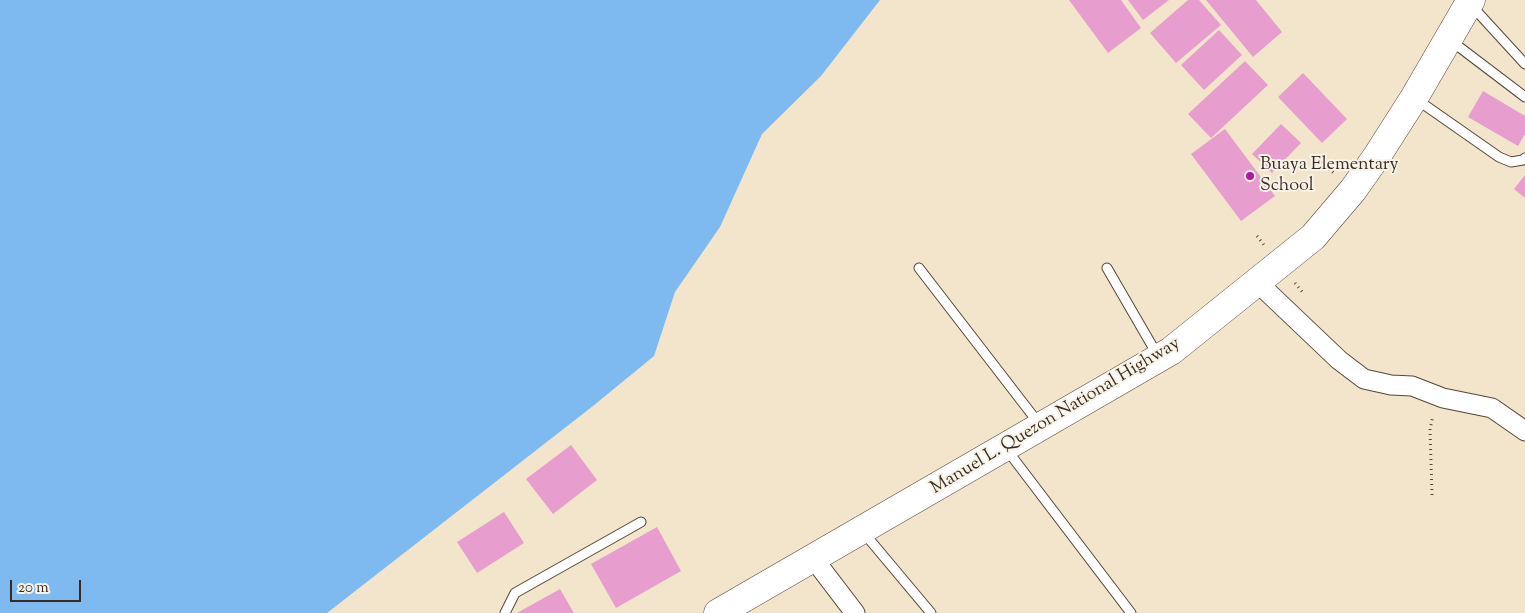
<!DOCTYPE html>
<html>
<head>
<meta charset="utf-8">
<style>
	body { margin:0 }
	#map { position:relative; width:1525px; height:613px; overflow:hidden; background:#f2e5cc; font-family:"Sorts Mill Goudy",serif }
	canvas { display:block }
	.scale { position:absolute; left:10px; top:580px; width:71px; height:22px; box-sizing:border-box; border:2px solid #3b2a1e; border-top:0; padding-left:6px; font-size:15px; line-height:18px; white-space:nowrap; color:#3b2a1e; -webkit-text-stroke:4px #f7f3e8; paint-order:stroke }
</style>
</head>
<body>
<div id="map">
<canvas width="1525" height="613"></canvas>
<div class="scale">20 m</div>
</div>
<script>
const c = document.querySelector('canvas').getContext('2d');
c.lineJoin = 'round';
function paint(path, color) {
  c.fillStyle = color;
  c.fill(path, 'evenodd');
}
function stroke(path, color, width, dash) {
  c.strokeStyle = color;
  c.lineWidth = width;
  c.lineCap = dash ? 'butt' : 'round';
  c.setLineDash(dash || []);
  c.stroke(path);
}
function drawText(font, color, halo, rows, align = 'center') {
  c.font = font + ' "Sorts Mill Goudy",serif';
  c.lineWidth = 4;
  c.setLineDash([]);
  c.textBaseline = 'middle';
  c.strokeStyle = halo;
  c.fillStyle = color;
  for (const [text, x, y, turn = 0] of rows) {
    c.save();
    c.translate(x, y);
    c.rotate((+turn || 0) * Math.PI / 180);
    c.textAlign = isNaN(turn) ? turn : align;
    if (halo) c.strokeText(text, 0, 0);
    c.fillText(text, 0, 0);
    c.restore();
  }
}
const water = new Path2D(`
	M0,0h880l-59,76 -59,58 -42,93 -45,65 -21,64 -61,50 -266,207h-327z`);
const building = new Path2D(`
	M1069,0h52l20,28 -33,25z
	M1128,0h41l-26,20z
	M1188,0h11l22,25 -45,38 -26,-30z
	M1206,0h50l26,32 -29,25z
	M1219,30l23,25 -38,35 -23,-25z
	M1245,61l23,24 -57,53 -23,-24z
	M1303,73l44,46 -25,24 -44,-46z
	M1483,91l42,25v18l-7,12 -50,-29z
	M1281,124l20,19 -29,30 -20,-19z
	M1225,129l50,67 -34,25 -50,-67z
	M1525,175v23l-11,-9z
	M571,445l26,35 -44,34 -27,-35z
	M504,512l20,31 -47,30 -20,-31z
	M657,527l24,44 -65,37 -25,-44z
	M560,589l14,24h-57z`);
const path = new Path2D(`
	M1321,162l14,12
	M1257,236l7,9
	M1295,283l9,11
	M1432,495l-2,-66 3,-13`);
const service = new Path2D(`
	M1471,5l54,59
	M1450,40l75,57
	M1416,99l83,58 12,5 12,-2 2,-2
	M919,268l121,157
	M1107,268l51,88
	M1007,450l124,163
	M864,533l67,80
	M505,613l10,-20 126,-71`);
const minor = new Path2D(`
	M1257,282l82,78 25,19 27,6 21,1 31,12 49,10 33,23
	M813,558l42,55`);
const primary = new Path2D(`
	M718,613l453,-262 142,-114 40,-47 24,-34 37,-58 57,-98`);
const markers = [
	[1250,176,5,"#b5179e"]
];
const poiNames = [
	["Buaya Elementary",1260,166],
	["School",1260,187]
];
const streetNames = [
	["Manuel L. Quezon National Highway",1056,417,-31]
];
paint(water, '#7ebaf0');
paint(building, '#e79dcd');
stroke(service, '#564638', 11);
stroke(minor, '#564638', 21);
stroke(primary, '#564638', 29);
stroke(path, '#564638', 3, [1, 4]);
stroke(service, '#fff', 9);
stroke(minor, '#fff', 19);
stroke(primary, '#fff', 28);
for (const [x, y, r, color] of markers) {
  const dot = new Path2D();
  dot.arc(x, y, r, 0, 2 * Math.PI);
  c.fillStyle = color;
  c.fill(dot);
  stroke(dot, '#f7f3e8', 2);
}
drawText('18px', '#3b2a1e', '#f7f3e8', poiNames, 'left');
drawText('18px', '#3b2a1e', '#f7f3e8', streetNames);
</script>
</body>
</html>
